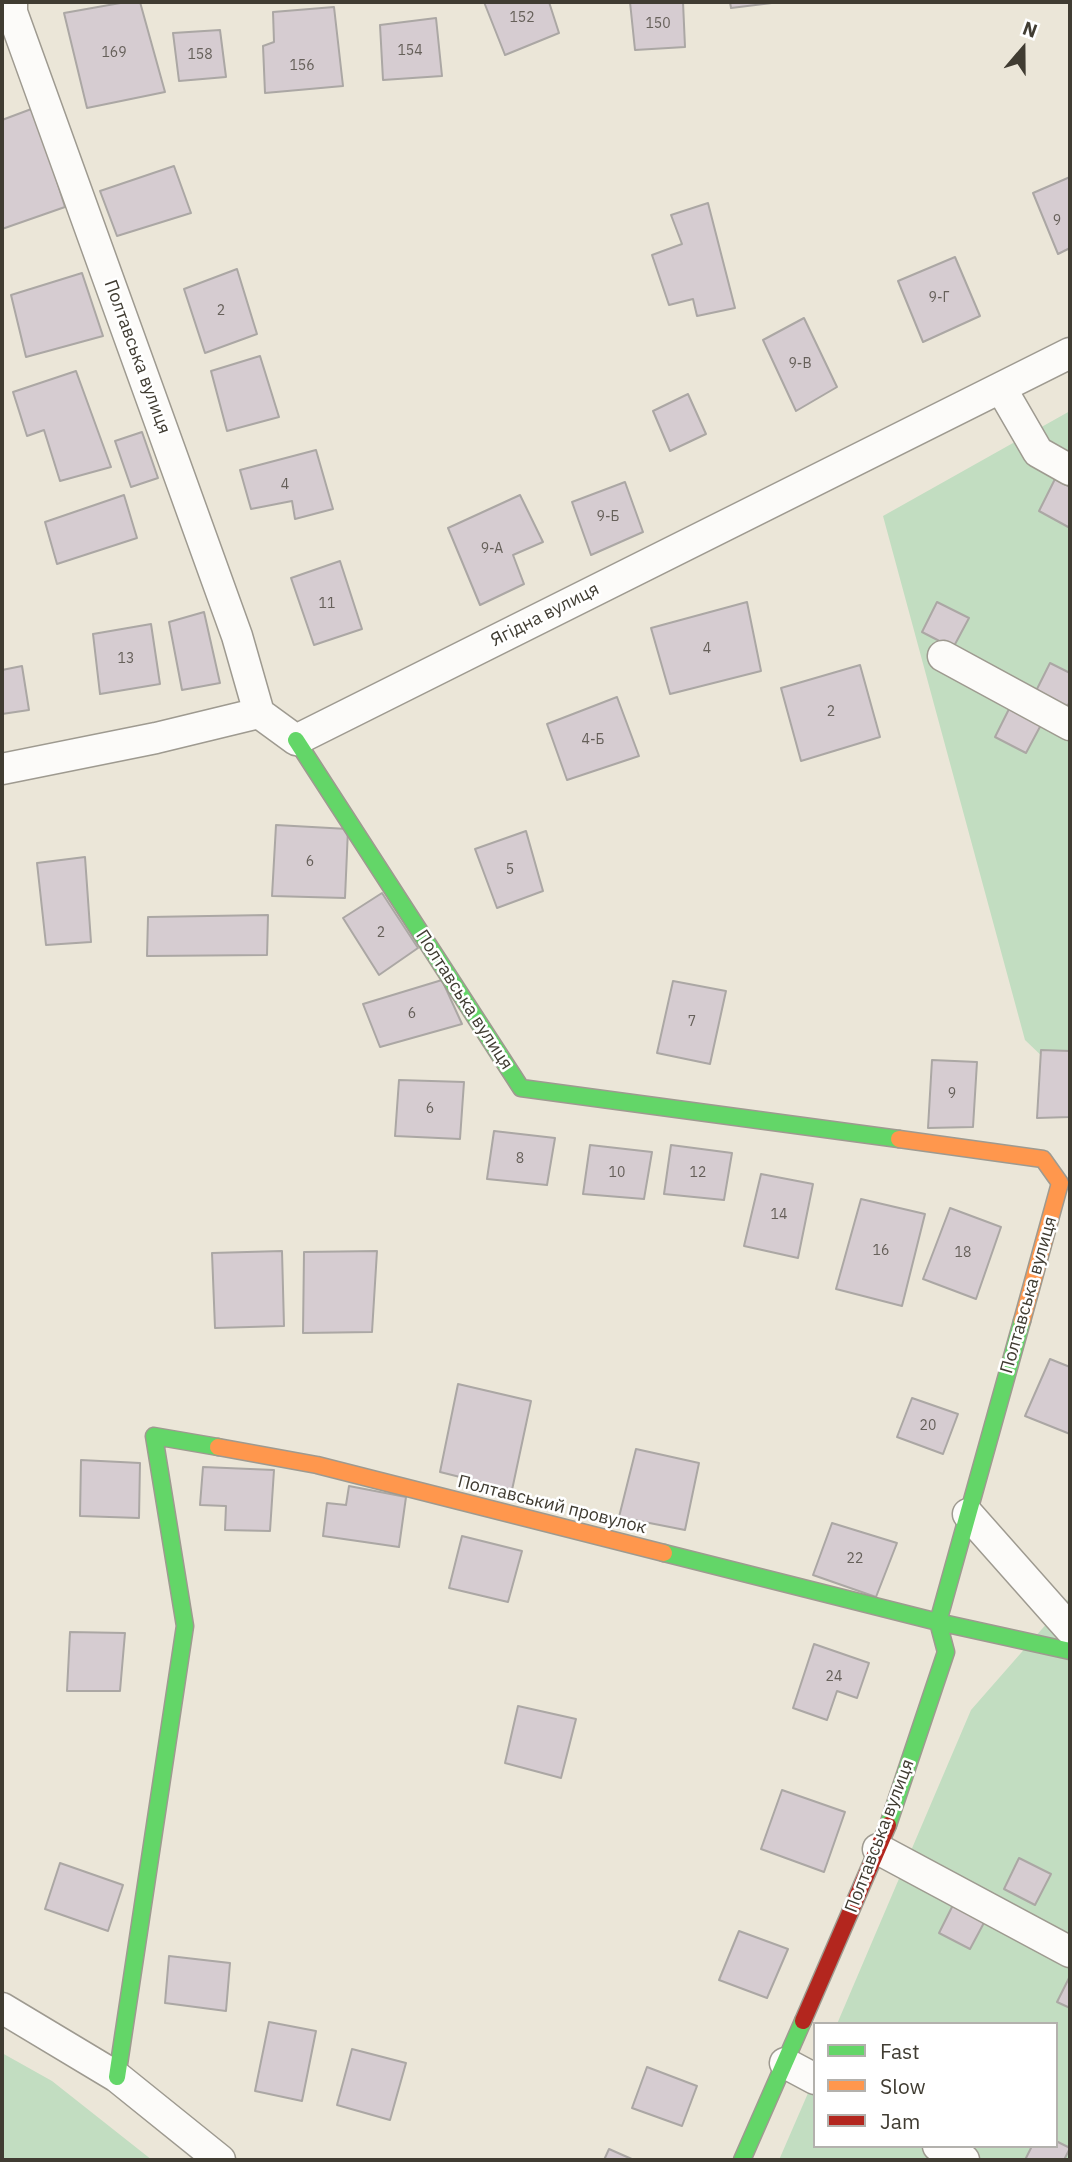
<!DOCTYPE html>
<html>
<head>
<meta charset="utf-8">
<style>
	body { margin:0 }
	#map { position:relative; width:1072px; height:2162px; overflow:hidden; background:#ebe6d8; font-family:"IBM Plex Sans",sans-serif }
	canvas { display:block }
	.frame { position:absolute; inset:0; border:4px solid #403c32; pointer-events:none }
	.legend { position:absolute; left:813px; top:2022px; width:245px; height:126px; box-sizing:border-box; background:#fff; border:2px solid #b3b1ad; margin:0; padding:9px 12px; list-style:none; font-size:21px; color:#403c32 }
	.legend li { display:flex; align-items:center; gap:14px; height:35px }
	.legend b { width:35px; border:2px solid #b3b1ad }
	.north { position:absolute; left:988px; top:14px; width:70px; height:70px; -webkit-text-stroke:5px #fff; paint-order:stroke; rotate:20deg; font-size:19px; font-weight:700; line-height:28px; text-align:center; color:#403c32 }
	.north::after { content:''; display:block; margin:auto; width:24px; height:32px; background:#403c32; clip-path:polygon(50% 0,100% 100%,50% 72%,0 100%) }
</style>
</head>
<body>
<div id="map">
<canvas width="1072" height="2162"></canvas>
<div class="frame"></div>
<ul class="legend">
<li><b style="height:9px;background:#63d668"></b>Fast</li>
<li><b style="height:9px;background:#ff974d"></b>Slow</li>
<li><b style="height:9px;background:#b3261e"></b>Jam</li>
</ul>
<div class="north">N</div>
</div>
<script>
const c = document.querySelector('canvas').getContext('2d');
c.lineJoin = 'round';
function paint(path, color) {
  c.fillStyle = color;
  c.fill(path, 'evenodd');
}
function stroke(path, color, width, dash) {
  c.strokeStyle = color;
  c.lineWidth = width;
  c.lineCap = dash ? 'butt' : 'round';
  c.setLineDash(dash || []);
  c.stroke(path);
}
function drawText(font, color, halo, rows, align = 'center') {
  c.font = font + ' "IBM Plex Sans",sans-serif';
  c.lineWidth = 5;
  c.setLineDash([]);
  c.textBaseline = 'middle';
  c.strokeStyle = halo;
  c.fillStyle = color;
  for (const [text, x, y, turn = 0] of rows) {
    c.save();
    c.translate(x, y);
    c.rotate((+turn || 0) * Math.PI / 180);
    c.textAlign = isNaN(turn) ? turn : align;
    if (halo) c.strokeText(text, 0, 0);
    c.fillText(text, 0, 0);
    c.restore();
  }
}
const green = new Path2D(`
	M1070,411v672l-45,-43 -142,-524z
	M1070,1597v563h-291l36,-83v69h241v-122h-219l134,-314z
	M2,2053l50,28 100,79h-150z`);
const building = new Path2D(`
	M126,2h14l25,90 -78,16 -23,-95z
	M484,2h65l10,31 -54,22z
	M630,2h53l2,45 -50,3z
	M730,2h50l-49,6z
	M334,7l9,79 -78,7 -2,-47 11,-4 -1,-30z
	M436,18l6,58 -59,4 -3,-55z
	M220,30l6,47 -47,4 -6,-48z
	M34,108l31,99 -63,22v-109z
	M174,166l17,47 -74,23 -17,-45z
	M1070,177v71l-12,6 -25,-61z
	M708,203l27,105 -38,8 -4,-17 -24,6 -17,-50 30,-11 -11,-29z
	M955,257l25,59 -57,26 -25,-61z
	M237,269l20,65 -52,19 -21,-64z
	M82,273l21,63 -77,21 -15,-62z
	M804,318l33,69 -41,24 -33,-71z
	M260,356l19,61 -52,14 -16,-60z
	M76,371l35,96 -51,14 -16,-51 -17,6 -14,-44z
	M688,394l18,40 -36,17 -17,-40z
	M142,432l16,46 -27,9 -16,-46z
	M316,450l17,59 -38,10 -3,-18 -41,8 -11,-39z
	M1055,479l15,8v41l-31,-17z
	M625,482l18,50 -52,23 -19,-53z
	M124,495l13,43 -80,26 -12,-42z
	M520,495l23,47 -30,13 11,29 -44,21 -32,-77z
	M340,561l22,68 -48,16 -23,-67z
	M747,602l14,69 -91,23 -19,-66z
	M937,602l32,16 -16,30 -31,-16z
	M204,612l16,71 -38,7 -13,-68z
	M151,624l9,60 -60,10 -7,-60z
	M1050,663l20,10v28l-4,8 -31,-16z
	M860,665l20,72 -79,24 -20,-73z
	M22,666l7,44 -27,4v-44z
	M617,697l22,59 -72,24 -20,-56z
	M1010,707l32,16 -16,30 -31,-16z
	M276,825l72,4 -3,69 -73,-2z
	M526,831l17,60 -46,17 -22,-59z
	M85,857l6,85 -45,3 -9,-82z
	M382,893l36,55 -39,27 -36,-57z
	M268,915l-1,40 -120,1 1,-39z
	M442,980l20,44 -82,23 -17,-43z
	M673,981l53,10 -16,73 -53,-11z
	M1041,1050l29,1v66l-33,1z
	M932,1060l45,2 -4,65 -45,1z
	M399,1080l65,2 -4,57 -65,-3z
	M494,1131l61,7 -8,47 -60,-6z
	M590,1145l62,7 -8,47 -61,-5z
	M671,1145l61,8 -8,47 -60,-6z
	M761,1174l52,10 -15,74 -54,-12z
	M861,1199l64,15 -23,92 -66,-17z
	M950,1208l51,19 -25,72 -53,-20z
	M282,1251l2,75 -69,2 -3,-75z
	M377,1251l-5,81 -69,1 1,-81z
	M1050,1359l20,8v67l-45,-18z
	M458,1384l73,17 -19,89 -72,-18z
	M912,1398l46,16 -15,40 -46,-17z
	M636,1449l63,14 -14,67 -66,-13z
	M81,1460l59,3 -1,55 -59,-2z
	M203,1467l71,3 -4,61 -45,-1 1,-24 -26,-1z
	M349,1486l57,11 -7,50 -76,-11 4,-33 19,2z
	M832,1523l65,20 -21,54 -63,-22z
	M462,1536l60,15 -14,51 -59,-14z
	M70,1632l55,1 -5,58h-53z
	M814,1644l55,19 -12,35 -20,-7 -10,29 -34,-12z
	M518,1706l58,13 -15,59 -56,-15z
	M782,1790l63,22 -21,60 -63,-23z
	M1019,1858l32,16 -16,31 -31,-16z
	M60,1863l63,22 -15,46 -63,-22z
	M954,1903l32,16 -16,30 -31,-16z
	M739,1931l49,18 -21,49 -48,-18z
	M169,1956l61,7 -4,48 -61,-8z
	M1070,1976v32l-13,-6z
	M269,2022l47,9 -14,70 -47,-10z
	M352,2049l54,14 -16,57 -53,-15z
	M647,2067l50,19 -15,40 -50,-18z
	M1056,2141l14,7 -6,12h-39l7,-14h24z
	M609,2149l25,11h-30z`);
const street = new Path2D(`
	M12,2v10l225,624 22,77
	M1001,388l37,64 32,18
	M943,656l127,69
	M2,769l154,-31 103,-25 37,27 774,-387
	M968,1514l102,115
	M878,1849l192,103
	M2,2008l115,69 103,83
	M785,2063l30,16
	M938,2146l26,14`);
const fast = new Path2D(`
	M296,740l225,348 378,51
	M664,1553l274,69 132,29
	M888,1825l58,-173 -8,-30 84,-301
	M117,2077l68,-451 -31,-190 64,11
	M742,2160l61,-139`);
const slow = new Path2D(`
	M899,1139l144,20 17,24 -38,138
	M218,1447l99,18 347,88`);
const jam = new Path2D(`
	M803,2021l85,-196`);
const numberNames = [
	["152",522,18],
	["150",658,24],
	["154",410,51],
	["169",114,53],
	["158",200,55],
	["156",302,66],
	["9",1057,221],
	["9-Г",939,298],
	["2",221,311],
	["9-В",800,364],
	["4",285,485],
	["9-Б",608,517],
	["9-А",492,549],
	["11",327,604],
	["4",707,649],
	["13",126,659],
	["2",831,712],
	["4-Б",593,740],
	["6",310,862],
	["5",510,870],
	["2",381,933],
	["6",412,1014],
	["7",692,1022],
	["9",952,1094],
	["6",430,1109],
	["8",520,1159],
	["10",617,1173],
	["12",698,1173],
	["14",779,1215],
	["16",881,1251],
	["18",963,1253],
	["20",928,1426],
	["22",855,1559],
	["24",834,1677]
];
const streetNames = [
	["Полтавська вулиця",137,357,70],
	["Ягідна вулиця",545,615,-27],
	["Полтавська вулиця",464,1000,57],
	["Полтавська вулиця",1029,1295,-74],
	["Полтавський провулок",552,1505,14],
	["Полтавська вулиця",880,1836,-69]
];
paint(green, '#c2ddc1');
paint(building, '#d6ccd1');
stroke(building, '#aba7a4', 2);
stroke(street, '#9e9a90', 33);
stroke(fast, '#9e9a90', 19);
stroke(slow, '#9e9a90', 19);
stroke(jam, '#9e9a90', 19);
stroke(street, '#fcfbf9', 30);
stroke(fast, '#63d668', 16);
stroke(slow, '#ff974d', 16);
stroke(jam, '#b3261e', 16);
drawText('14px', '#66605a', null, numberNames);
drawText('18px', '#403c32', '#fff', streetNames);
</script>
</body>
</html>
